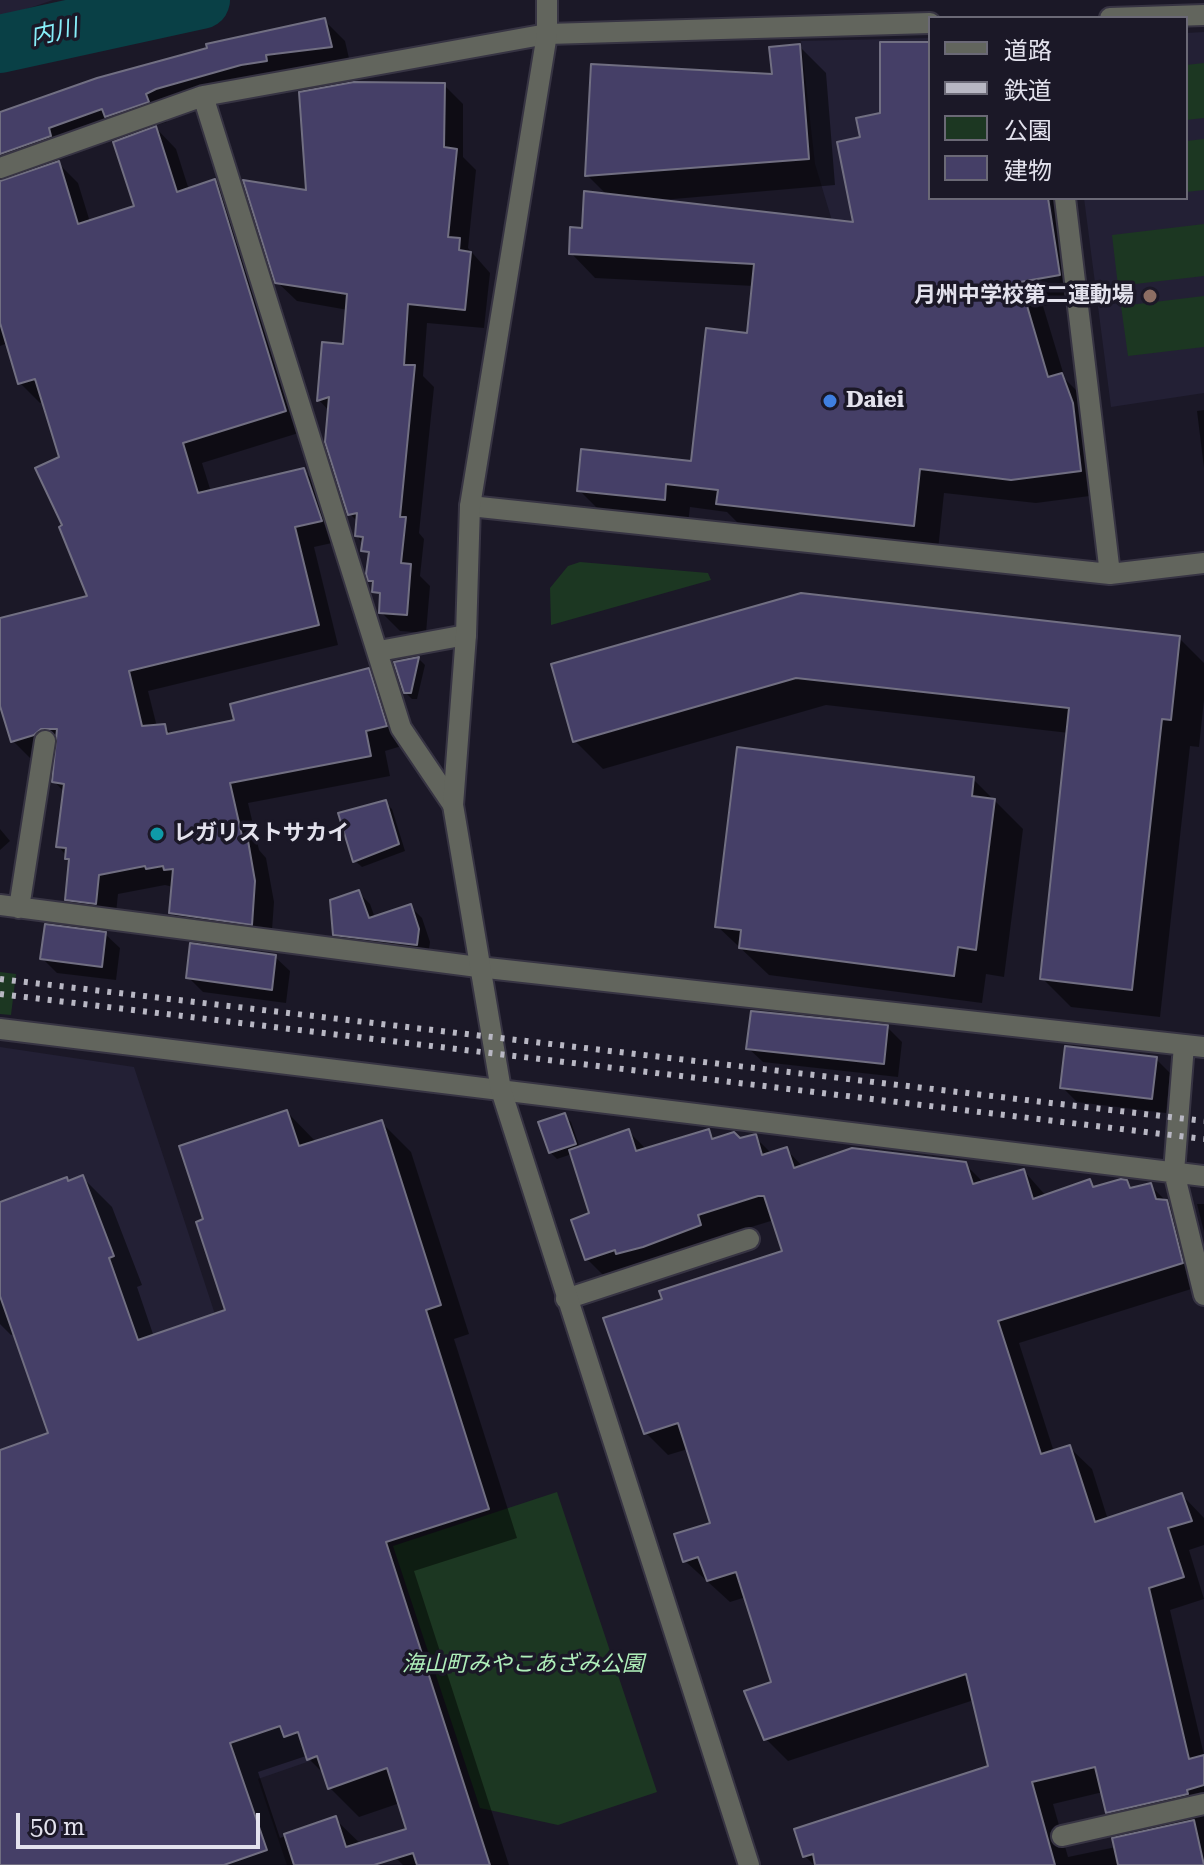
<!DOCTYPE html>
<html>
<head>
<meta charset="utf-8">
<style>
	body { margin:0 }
	#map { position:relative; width:1204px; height:1865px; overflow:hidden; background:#1b1827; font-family:"Roboto Serif","Noto Sans JP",serif }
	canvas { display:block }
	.legend { position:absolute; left:928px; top:16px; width:260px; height:184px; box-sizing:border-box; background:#1b1827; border:2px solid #6b6976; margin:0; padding:10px 14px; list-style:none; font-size:24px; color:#e3e2ed }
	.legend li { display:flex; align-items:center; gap:16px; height:40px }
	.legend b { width:40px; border:2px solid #6b6976 }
	.scale { position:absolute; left:16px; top:1813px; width:244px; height:36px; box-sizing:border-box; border:4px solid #e3e2ed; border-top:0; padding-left:10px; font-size:24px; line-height:28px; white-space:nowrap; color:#e3e2ed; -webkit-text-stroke:6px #1b1827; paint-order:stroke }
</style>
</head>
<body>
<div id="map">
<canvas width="1204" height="1865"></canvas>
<ul class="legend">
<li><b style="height:10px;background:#62655d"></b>道路</li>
<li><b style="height:10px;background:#b8b7c3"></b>鉄道</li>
<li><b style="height:22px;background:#1c3722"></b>公園</li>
<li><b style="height:22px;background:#453f67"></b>建物</li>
</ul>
<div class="scale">50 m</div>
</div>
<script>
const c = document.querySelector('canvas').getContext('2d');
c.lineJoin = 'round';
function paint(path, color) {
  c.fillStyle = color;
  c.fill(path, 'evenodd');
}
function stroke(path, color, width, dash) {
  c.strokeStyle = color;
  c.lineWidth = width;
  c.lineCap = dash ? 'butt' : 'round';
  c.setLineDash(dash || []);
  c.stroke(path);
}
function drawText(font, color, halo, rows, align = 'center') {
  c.font = font + ' "Roboto Serif","Noto Sans JP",serif';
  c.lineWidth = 7;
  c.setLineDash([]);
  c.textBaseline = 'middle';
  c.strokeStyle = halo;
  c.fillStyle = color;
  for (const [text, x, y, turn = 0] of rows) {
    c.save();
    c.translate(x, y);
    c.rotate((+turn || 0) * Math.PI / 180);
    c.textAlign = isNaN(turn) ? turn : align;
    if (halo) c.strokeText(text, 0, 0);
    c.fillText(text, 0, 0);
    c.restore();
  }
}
const built = new Path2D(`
	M0,0h53l-53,18z
	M1204,32v361l-93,14 -27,-209h102v-165z
	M930,38v160h121l9,84 -111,34 -95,-22 -39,-130 -14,-123z
	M0,1047l134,20 222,678 -98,34 29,86h-287z`);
const green = new Path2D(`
	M1204,63v55l-18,2v-55z
	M1204,139v51l-18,2v-51z
	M1204,224v52l-86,10 -6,-51z
	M1204,296v51l-76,9 -7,-50z
	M580,562l128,11 3,7 -160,45 -1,-37 18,-22z
	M0,972l16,2 -5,41 -11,-1z
	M557,1492l100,300 -99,33 -78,-17 -87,-262z`);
const shadow = new Path2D(`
	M325,21l20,20 6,26 -186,47 2,8 -13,4 22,23 13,41 26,-9 20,20 70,230 -103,32 9,29 92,-22 20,21 18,50 -27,6 24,98 -190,46 9,36 7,-1 9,9 63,-14 132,-50 20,20 17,54 -20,6 5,25 -142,27 11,47 7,8 8,44 -3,42 -80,-12 -20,-20 2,-25 -8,-2 -47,9 -3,29 -27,-3 -21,-20 4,-39 -13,-15 7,-53 -11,-12 2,-27 -23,7 -20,-20 -13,-42v-83l1,4 88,-22 -24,-72 -3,-68 -18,-56 -4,1 -20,-20 -12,-40 -8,3v-235zM120,129l9,9 7,69 -46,15 -12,-39 -22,-22 14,-5 -2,-8z
	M930,44v154h122l18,18 13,83 -40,7 22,73 20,20 20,95 -69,9 -92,-10 -6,57 -196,-23 -15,-15 -37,-5 -2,17 -85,-10 -24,-24 114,-27 55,-128 6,-49 -159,-8 -24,-25 37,-57 -21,-21 187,-99 25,-30 27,27 9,112 -184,16 204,23 8,-85z
	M444,85l19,19v53l13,13 -8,78 22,25 -6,55 -57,-5 -4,53 11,11 -15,146 5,6 -4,37 10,10 -4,47 -26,-2 -19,-19 1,-13 -12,-19v-23l-13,-22 1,-13 -8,-8 -20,-102 -11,-12 4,-56 21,2 4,-36 -51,-9 -20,-19 31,-89z
	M1204,410v58l-7,-57z
	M1179,638l25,25v37l-5,47 -9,-1 -30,271 -89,-10 -29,-29 27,-245 -243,-28 -223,64 -28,-28 -21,-76z
	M419,659l6,6 -8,34h-5l-7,-7 -9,-29z
	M973,779l50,50 -19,148 -18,-3 -4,29 -213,-28 -52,-49z
	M385,803l7,6 13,42 -43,16 -7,-6z
	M0,829l10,12 -10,9z
	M358,892l12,12 5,14 35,-12 12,12 8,24 -2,14 -81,-10 -12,-12z
	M105,934l15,14 -4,32 -59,-7 -15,-15z
	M275,957l15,14 -4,32 -83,-11 -15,-15z
	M887,1027l15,15 -4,35 -135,-15 -15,-14z
	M1156,1059l14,14 -4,40 -89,-11 -15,-15z
	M287,1112l30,31 64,-21 30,30 58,182 -15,5 63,199 -103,33 95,294h-106l-7,-7 13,-28 -9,-27 -41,14 -29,-29 -5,-13 -19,-19 -48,16 22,66 55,-19 30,29 5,17h-370v-413l50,-18 -35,-100 -4,1 -11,-11v-120l66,-25 4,4 13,-5 29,29 30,78 -5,2 17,50 74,-26 -22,-90z
	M564,1115l7,7 9,26 49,-16 18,18 61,-18 8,8 39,-3 17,17 14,-5 17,18 162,-3 19,19 40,-12 23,26 43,-15 6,6 30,-6 8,7 16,-4 39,39 15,61 -185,58 35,109 15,-5 23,22 16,51 74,-25 22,23v27l-15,5 15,49 -34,11 34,145v110h-390l-9,-9 185,-89 -16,-67 -186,61 -22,-22 7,-56 -27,-86 -16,5 -45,-41 27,-37 -24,-75 -20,6 -22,-22 19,-133 119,-47 -10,-33 -55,17 3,10 -113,34 -22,-22 5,-44 -20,-61 -15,5 -7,-7zM1103,1792l4,20 24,24 -15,11 -48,10 -15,-53z
	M1197,1204h7v28z`);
const river = new Path2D(`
	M0,44l201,-44`);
const building = new Path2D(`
	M325,18l7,29 -66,8 1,6 -26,4 -85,24 -10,5 3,8 -44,15 -3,-8 -53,19 2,8 -51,18v-42l97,-34 110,-30 -1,-4z
	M880,42h50v156h118l12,77 -40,7 28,95 14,-4 11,30 8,68 -70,9 -91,-11 -6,57 -198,-22 2,-14 -52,-6 -1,16 -88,-9 4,-42 110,12 15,-133 41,5 7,-69 -185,-10 1,-27 12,1 2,-37 269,31 -16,-80 23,-5 -4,-19 24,-5z
	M800,44l9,115 -224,17 6,-112 181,10 -3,-27z
	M354,82l91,1 -1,64 13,2 -9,88 12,1 -1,12 12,2 -6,58 -57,-6 -4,61h11l-15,152h6l-5,46 10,1 -4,51 -28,-2 1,-20 -8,-1 1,-11h-5l-2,-7 3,-22 -8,-1 2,-14 -8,-1 2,-23 -9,2 -23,-73 4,-45 -12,4 5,-59 21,2 4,-50 -72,-11 -32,-103 63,10 -7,-98z
	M156,126l21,66 38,-13 71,232 -103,32 15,50 106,-25 18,53 -27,6 24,98 -190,46 13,55 23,-2 2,10 67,-14 -4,-16 139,-36 18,58 -21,5 5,25 -141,27 12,53 5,-1 8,46 -3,44 -83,-12 4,-44 -9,1 -1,-4 -17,3 -1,-3 -46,9 -3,29 -31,-4 4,-41h-4l1,-11 -10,-1 8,-63 -12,-2 5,-53h-16l-7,6 -23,7 -11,-36v-88l87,-22 -28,-69 3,-2 -27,-57 24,-11 -24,-78 -17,5 -18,-61v-142l59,-20 19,63 56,-18 -21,-64z
	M801,593l379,43 -9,84 -9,-1 -30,271 -92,-11 29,-271 -273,-30 -223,64 -22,-78z
	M419,657l-8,36h-7l-10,-31z
	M737,747l237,30 -2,19 23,3 -19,151 -18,-3 -4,29 -215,-28 2,-18 -26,-3z
	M386,800l13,44 -46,18 -15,-49z
	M359,890l10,28 42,-14 8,25 -2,16 -84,-10 -3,-35z
	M45,924l61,8 -4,35 -62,-8z
	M190,943l86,12 -4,35 -86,-12z
	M751,1011l137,14 -4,39 -138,-15z
	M1065,1046l92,11 -5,42 -92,-11z
	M287,1110l12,36 83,-26 59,185 -15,5 63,199 -103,33 104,323h-73l-4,-12 -39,12h-80l-10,-31 52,-18 10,31 60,-18 -19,-61 -59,21 -11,-33 -10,4 -9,-28 -14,5 -4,-11 -50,17 37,107 -43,15h-224v-415l48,-17 -48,-137v-94l67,-25 1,4 15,-6 31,81 -5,2 29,82 87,-30 -29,-88 7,-3 -24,-73z
	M565,1113l11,31 -27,9 -11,-31z
	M629,1129l7,22 73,-22 3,10 22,-7 6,6 16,-4 6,21 25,-8 7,21 58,-20 114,14 7,22 51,-15 9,30 57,-20 3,8 28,-8 6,1 3,8 21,-5 5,16 11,1 16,63 -185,58 43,133 29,-9 25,77 87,-29 10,28 -24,7 16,49 -35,11 40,171 15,-4v30l-17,5 1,4 -82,19 -11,-46 -63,15 23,83h-240l-2,-11 -10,3 -9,-28 194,-63 -22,-92 -202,66 -20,-49 27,-9 -35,-110 -29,9 -9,-24 -15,5 -9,-28 36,-11 -32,-100 -34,11 -41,-116 59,-19 -3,-8 123,-40 -18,-55h-6l-60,19 3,10 -58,22 -27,7 -1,-4 -30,10 -14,-40 18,-7 -20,-63z
	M1194,1820l10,45h-86l-6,-27z`);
const minor = new Path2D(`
	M1110,18l94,-3
	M203,96l198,632 52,77
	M0,168l203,-72 344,-62 383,-11
	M1065,198l45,376
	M470,506l640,68 94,-11
	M379,651l87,-16
	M0,905l478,62 726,80
	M19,908l26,-167
	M0,1029l1204,147
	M1184,1045l-10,127 30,123
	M566,1299l183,-60
	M1062,1836l142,-32`);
const tertiary = new Path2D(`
	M547,0v34l-77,472 -4,129 -13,170 48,285 248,775`);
const rail = new Path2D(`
	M0,979l1204,142
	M0,994l1204,145`);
const markers = [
	[1150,296,8,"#8d6e63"],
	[830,401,8,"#3f7fe0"],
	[157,834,8,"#0f9aa8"]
];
const poiNames = [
	["月州中学校第二運動場",1134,296,"right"],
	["Daiei",846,401],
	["レガリストサカイ",173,834]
];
const parkNames = [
	["海山町みやこあざみ公園",523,1665]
];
const waterNames = [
	["内川",54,33,-12]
];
paint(built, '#232035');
paint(green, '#1c3722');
paint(shadow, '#0007');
stroke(river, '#094046', 58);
paint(building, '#453f67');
stroke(building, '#716f82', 2);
stroke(minor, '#373443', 24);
stroke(tertiary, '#373443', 24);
stroke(minor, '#62655d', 20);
stroke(tertiary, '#62655d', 20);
stroke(rail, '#b8b7c3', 6, [4, 8]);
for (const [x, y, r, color] of markers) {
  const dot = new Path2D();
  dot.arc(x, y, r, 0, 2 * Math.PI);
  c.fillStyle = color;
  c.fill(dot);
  stroke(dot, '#1b1827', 3);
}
drawText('bold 22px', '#e3e2ed', '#1b1827', poiNames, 'left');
drawText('italic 22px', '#afefba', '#1b1827', parkNames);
drawText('italic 24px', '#87eef9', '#1b1827', waterNames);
</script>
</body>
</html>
